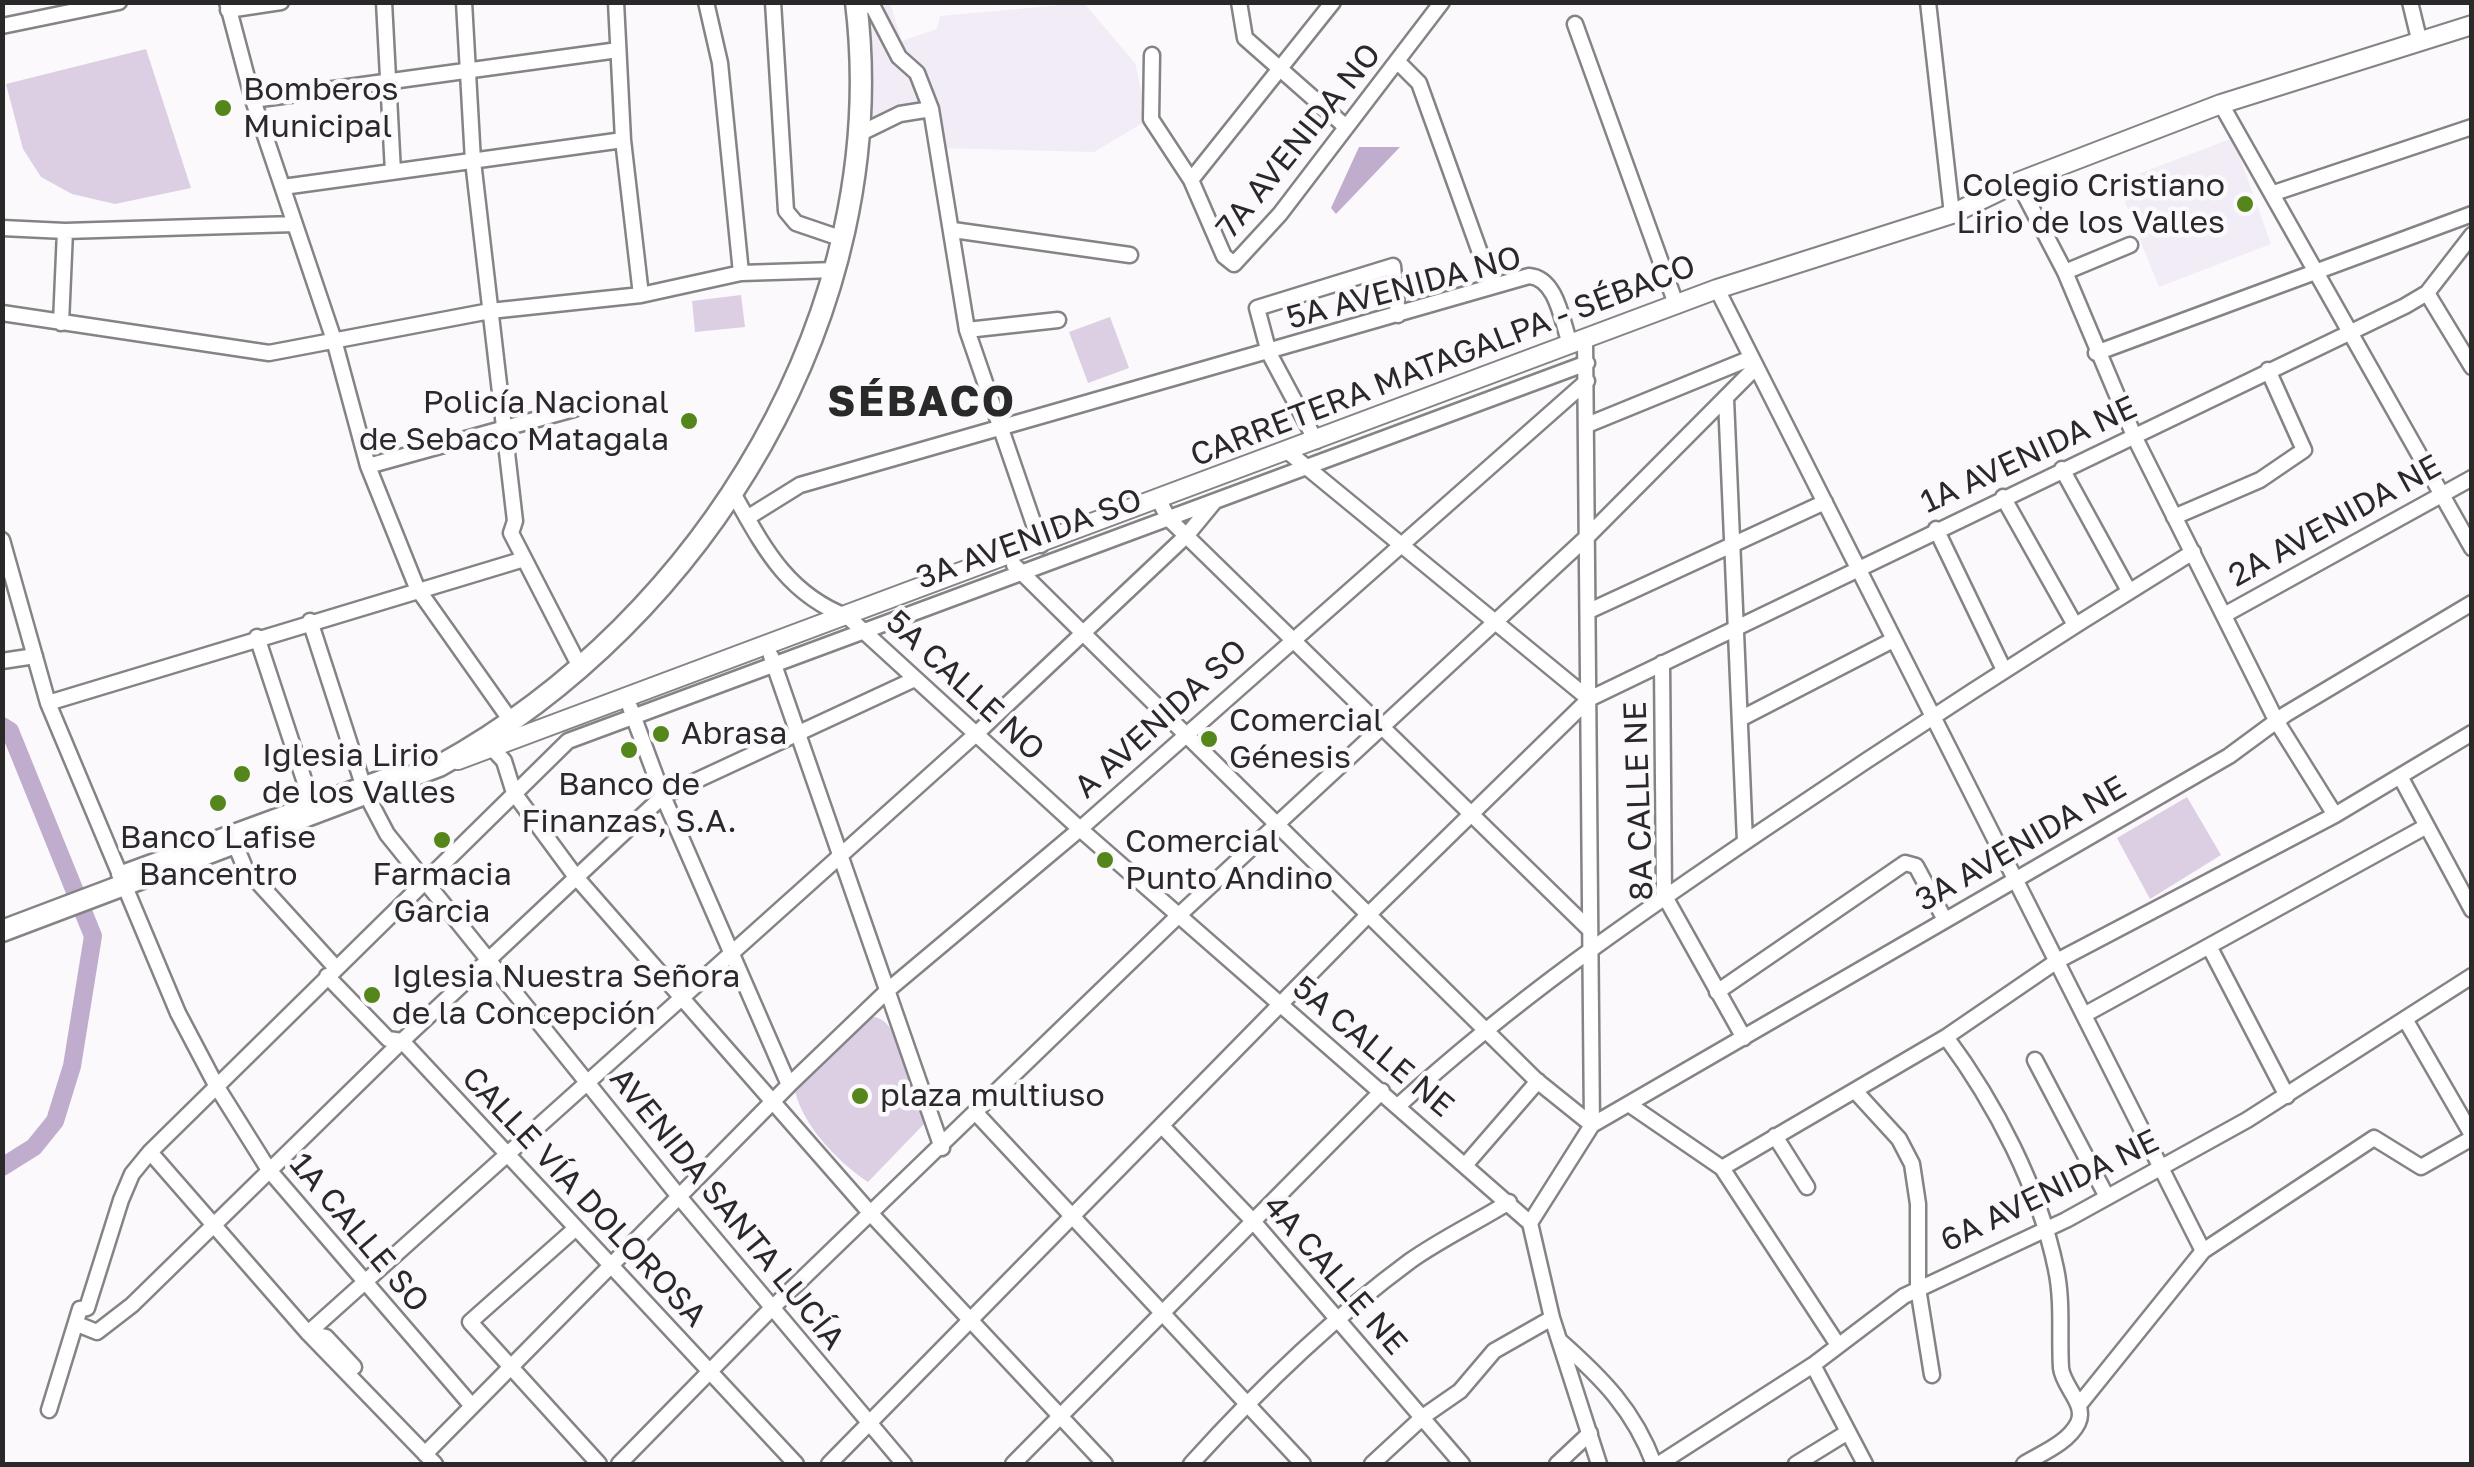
<!DOCTYPE html>
<html>
<head>
<meta charset="utf-8">
<style>
	body { margin:0 }
	#map { position:relative; width:2474px; height:1467px; overflow:hidden; background:#fbf9fc; font-family:"Golos Text",sans-serif }
	canvas { display:block }
	.frame { position:absolute; inset:0; border:5px solid #2a292a; pointer-events:none }
</style>
</head>
<body>
<div id="map">
<canvas width="2474" height="1467"></canvas>
<div class="frame"></div>
</div>
<script>
const c = document.querySelector('canvas').getContext('2d');
c.lineJoin = 'round';
function paint(path, color) {
  c.fillStyle = color;
  c.fill(path, 'evenodd');
}
function stroke(path, color, width, dash) {
  c.strokeStyle = color;
  c.lineWidth = width;
  c.lineCap = dash ? 'butt' : 'round';
  c.setLineDash(dash || []);
  c.stroke(path);
}
function drawText(font, color, halo, rows, align = 'center') {
  c.font = font + ' "Golos Text",sans-serif';
  c.lineWidth = 9;
  c.setLineDash([]);
  c.textBaseline = 'middle';
  c.strokeStyle = halo;
  c.fillStyle = color;
  for (const [text, x, y, turn = 0] of rows) {
    c.save();
    c.translate(x, y);
    c.rotate((+turn || 0) * Math.PI / 180);
    c.textAlign = isNaN(turn) ? turn : align;
    if (halo) c.strokeText(text, 0, 0);
    c.fillText(text, 0, 0);
    c.restore();
  }
}
const built = new Path2D(`
	M860,3h30l12,38 35,-12 3,-13 144,-13 51,60 13,57 -54,32 -157,-4 -2,-42 -71,25z
	M2233,138l38,106 -112,43 -42,-105z`);
const green = new Path2D(`
	M146,49l45,139 -76,16 -43,-10 -31,-17 -18,-28 -17,-65z
	M741,295l4,32 -50,5 -3,-31z
	M1110,317l19,51 -41,15 -19,-51z
	M2187,797l34,58 -71,44 -33,-61z
	M873,1017c29,1 44,83 51,107l-56,58c-29,-19 -65,-56 -73,-91l26,-29z`);
const water = new Path2D(`
	M1359,147h41l-64,67 -5,-6z`);
const river = new Path2D(`
	M2,726l8,5 83,205 -21,130 -17,55 -21,26 -32,20`);
const minor = new Path2D(`
	M227,2l26,98 81,240 34,126 49,122 94,133
	M384,2l9,170
	M464,2l9,159 42,360 -4,12 69,134
	M616,2l7,138 18,155
	M706,2l14,61 21,210
	M773,2l13,209 10,12 47,16
	M857,2l16,5 26,50 18,16 14,36 36,221 74,215
	M1239,2l6,36 101,89
	M1928,2l24,212
	M2410,2l9,37
	M228,10l53,-8
	M1575,24l101,280
	M2,26l117,-24
	M1152,55l-1,64 40,61 33,76 10,8 46,-50 162,-212
	M1398,62l21,21 73,203
	M253,100l365,-50
	M2221,104l251,444
	M857,135l43,-21 31,-5
	M1191,180l142,-178
	M2018,182l47,90 70,166 142,284 58,93
	M283,187l340,-47
	M2274,193l198,-66
	M2,228l63,3 229,-7
	M953,230l177,25
	M2065,272l65,-27
	M1717,289l486,962
	M2427,293l45,74
	M2,313l267,40 221,-42 151,-16 100,-22 94,-3
	M61,323l4,-92
	M967,330l91,-10
	M1585,339l7,786 -62,98 22,95 47,146
	M2096,353l376,-139
	M1726,399l19,443
	M1587,425l164,-67
	M1316,441l-47,-88 -12,-45 136,-42 5,49
	M1287,451l302,248
	M368,466l206,-57
	M2062,469l67,122
	M733,493c31,55 54,101 115,124l232,212 450,394
	M2003,497l72,128
	M1159,500l9,18 422,412
	M2174,517l86,-37 44,-30 -36,-80
	M747,518l53,-33 729,-209c28,2 33,46 41,68
	M1936,529l68,141
	M2,540l46,163 130,310 39,74 52,83 203,236
	M1014,565l522,515 56,45 637,-369 57,-42 186,-111
	M1589,611l236,-109
	M2226,614l246,-136
	M310,621l56,173 21,40 294,365 223,265
	M257,637l56,170
	M771,656l171,492
	M2,661l33,-5
	M1662,663l2,232 80,143
	M48,703l473,-143
	M630,707l33,89 126,289
	M1740,719l153,-79
	M492,748l12,13 10,32 62,84 296,338 233,249
	M2401,778l71,132
	M235,844l10,24 91,100
	M119,874l281,-103
	M2210,948l77,148
	M327,976l61,63 14,2 394,423
	M1717,992l188,-129 11,3 29,54
	M2084,1015l341,-188
	M2405,1019l67,116
	M1946,1037c49,66 93,150 110,232 7,33 3,66 5,99 2,19 26,36 17,55 -10,20 -36,30 -54,41
	M2035,1060l72,137
	M1856,1092l43,47 13,25 6,40v84l14,87
	M1630,1105l92,63 116,177
	M1398,1106c116,-106 234,-187 362,-274 143,-97 287,-190 433,-280
	M976,1113l327,351
	M1162,1126l90,94 210,244
	M1775,1136l32,51
	M150,1152l158,181 127,131
	M1467,1163l71,-82
	M1722,1168l224,-131 111,-76 278,-146 137,-82
	M576,1228l-106,94 129,142
	M77,1324l20,8 35,-27 270,-264 261,-245 252,-117
	M308,1333l668,-599 211,-199 28,-34
	M309,1333l17,4 28,30
	M1559,1340c43,38 75,70 95,124
	M1813,1365l52,99
	M2079,1405l124,-154 171,-113 47,29 51,-29
	M49,1410l31,-101 7,-1 34,-108 11,-26 18,-22 418,-411 1019,-378
	M425,1454l364,-369 99,-95 192,-161 507,-448
	M619,1464l152,-155 408,-394 410,-380 167,-168
	M829,1464l540,-550 220,-215 816,-393 22,-13 45,-58
	M1013,1464l369,-373
	M1191,1464c66,-73 139,-144 219,-203 31,-22 67,-39 99,-59
	M1372,1464l52,-48 36,-25 34,-40 58,-33
	M1557,1464l33,-31
	M1659,1464l154,-99 91,-69 162,-76 181,-100 225,-144
	M1796,1464l52,-32`);
const major = new Path2D(`
	M458,760l1259,-471 235,-75 66,-32 203,-78 251,-79`);
const highway = new Path2D(`
	M2,931l437,-165c266,-146 455,-456 417,-764`);
const markers = [
	[223,108,10,"#54861b"],
	[2245,204,10,"#54861b"],
	[689,421,10,"#54861b"],
	[661,734,10,"#54861b"],
	[1209,739,10,"#54861b"],
	[629,750,10,"#54861b"],
	[242,774,10,"#54861b"],
	[218,803,10,"#54861b"],
	[442,840,10,"#54861b"],
	[1105,860,10,"#54861b"],
	[372,995,10,"#54861b"],
	[860,1096,10,"#54861b"]
];
const poiNames = [
	["Bomberos",243,90],
	["Municipal",243,127],
	["Colegio Cristiano",2225,186,"right"],
	["Lirio de los Valles",2225,223,"right"],
	["Policía Nacional",669,403,"right"],
	["de Sebaco Matagala",669,440,"right"],
	["Comercial",1229,721],
	["Génesis",1229,758],
	["Abrasa",681,734],
	["Iglesia Lirio",262,756],
	["de los Valles",262,793],
	["Banco de",629,785,"center"],
	["Finanzas, S.A.",629,822,"center"],
	["Banco Lafise",218,838,"center"],
	["Bancentro",218,875,"center"],
	["Comercial",1125,842],
	["Punto Andino",1125,879],
	["Farmacia",442,875,"center"],
	["Garcia",442,912,"center"],
	["Iglesia Nuestra Señora",392,977],
	["de la Concepción",392,1014],
	["plaza multiuso",880,1096]
];
const streetNames = [
	["7A AVENIDA NO",1299,141,-51],
	["5A AVENIDA NO",1404,288,-15],
	["CARRETERA MATAGALPA - SÉBACO",1443,361,-21],
	["1A AVENIDA NE",2029,455,-25],
	["2A AVENIDA NE",2335,521,-29],
	["3A AVENIDA SO",1029,539,-20],
	["5A CALLE NO",965,686,43],
	["A AVENIDA SO",1161,719,-42],
	["8A CALLE NE",1639,801,-92],
	["3A AVENIDA NE",2021,844,-30],
	["5A CALLE NE",1373,1047,40],
	["6A AVENIDA NE",2050,1191,-26],
	["CALLE VÍA DOLOROSA",584,1197,47],
	["AVENIDA SANTA LUCÍA",727,1209,51],
	["1A CALLE SO",359,1233,50],
	["4A CALLE NE",1335,1275,49]
];
const districtNames = [
	["SÉBACO",922,403]
];
paint(built, '#f2ecf6');
paint(green, '#dccfe4');
paint(water, '#c0adcd');
stroke(river, '#c0adcd', 18);
stroke(minor, '#858386', 19);
stroke(major, '#858386', 22);
stroke(highway, '#858386', 25);
stroke(minor, '#fff', 14);
stroke(major, '#fff', 18);
stroke(highway, '#fff', 20);
for (const [x, y, r, color] of markers) {
  const dot = new Path2D();
  dot.arc(x, y, r, 0, 2 * Math.PI);
  c.fillStyle = color;
  c.fill(dot);
  stroke(dot, '#fbf9fc', 4);
}
drawText('32px', '#2a292a', '#fbf9fc', poiNames, 'left');
drawText('32px', '#2a292a', '#fbf9fc', streetNames);
c.letterSpacing = '2.5px';
drawText('bold 42px', '#2a292a', '#fbf9fc', districtNames);
c.letterSpacing = '0px';
</script>
</body>
</html>
